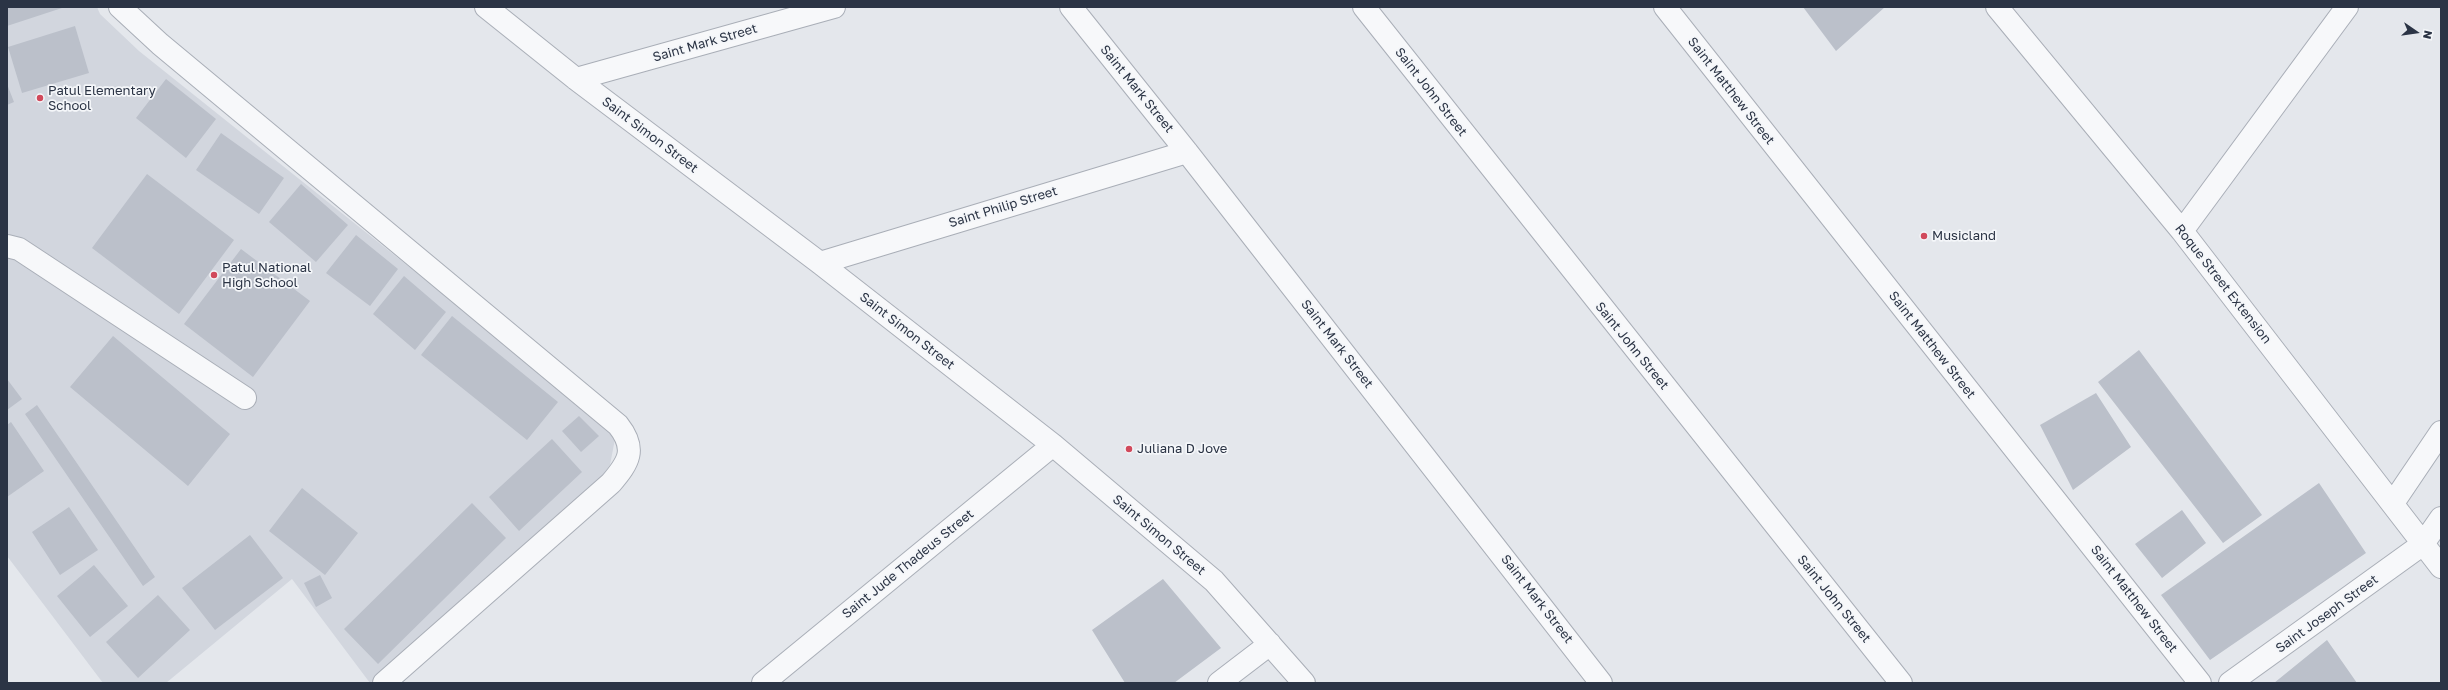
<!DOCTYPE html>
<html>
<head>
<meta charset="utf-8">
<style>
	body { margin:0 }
	#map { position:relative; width:2448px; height:690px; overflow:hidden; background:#e4e7ec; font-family:"Golos Text",sans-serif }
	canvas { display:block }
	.frame { position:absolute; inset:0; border:8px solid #2b3445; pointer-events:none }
	.north { position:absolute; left:2396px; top:12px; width:40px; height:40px; -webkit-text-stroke:3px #f4f6f9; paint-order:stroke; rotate:103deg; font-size:11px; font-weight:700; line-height:16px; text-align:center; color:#2b3445 }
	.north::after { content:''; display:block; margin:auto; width:14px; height:18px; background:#2b3445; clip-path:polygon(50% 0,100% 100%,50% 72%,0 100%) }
</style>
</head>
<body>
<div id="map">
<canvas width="2448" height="690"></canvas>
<div class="frame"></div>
<div class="north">N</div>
</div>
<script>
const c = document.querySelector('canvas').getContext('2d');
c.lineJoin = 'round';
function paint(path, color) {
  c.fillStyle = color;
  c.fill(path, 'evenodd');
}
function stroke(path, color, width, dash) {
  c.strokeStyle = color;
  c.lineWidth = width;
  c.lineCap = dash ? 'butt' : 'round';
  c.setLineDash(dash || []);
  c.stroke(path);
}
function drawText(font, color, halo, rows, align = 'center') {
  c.font = font + ' "Golos Text",sans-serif';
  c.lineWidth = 3.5;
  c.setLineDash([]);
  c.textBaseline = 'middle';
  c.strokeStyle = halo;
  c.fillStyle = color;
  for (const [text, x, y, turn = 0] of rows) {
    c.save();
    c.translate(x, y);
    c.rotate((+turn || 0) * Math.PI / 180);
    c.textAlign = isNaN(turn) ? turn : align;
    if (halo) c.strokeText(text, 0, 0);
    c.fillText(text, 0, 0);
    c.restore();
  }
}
const built = new Path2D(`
	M7,7h90l3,7 39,37 443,354 33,34 -5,26 -9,13 -231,205 -78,-104 -126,104h-63l-96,-127z`);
const building = new Path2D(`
	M7,7h58l-58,19z
	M1803,7h82l-49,44z
	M75,26l14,47 -67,20 -14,-46z
	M166,79l50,40 -30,39 -50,-40z
	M7,84l7,18 -7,3z
	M221,133l63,45 -25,36 -63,-44z
	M147,174l87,66 -55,74 -87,-66z
	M301,184l47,41 -32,37 -47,-40z
	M356,235l42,34 -28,37 -44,-33z
	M241,249l69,52 -57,76 -69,-53z
	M404,276l42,36 -31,38 -42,-36z
	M452,316l106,86 -31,38 -106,-85z
	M113,336l117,98 -42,52 -118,-99z
	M2139,350l123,165 -39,28 -125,-161z
	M7,379l15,20 -15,11z
	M2096,393l35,54 -58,43 -33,-65z
	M37,405l118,172 -12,9 -118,-172z
	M579,416l20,20 -18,16 -19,-21z
	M11,422l33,49 -37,26v-72z
	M552,439l30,33 -63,59 -30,-34z
	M2319,483l47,70 -156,107 -49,-65z
	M302,488l56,45 -33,42 -56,-44z
	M472,503l34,35 -128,126 -34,-35z
	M69,507l29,43 -38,25 -28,-43z
	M2182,510l24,33 -44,35 -27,-34z
	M250,535l33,43 -68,52 -33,-42z
	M94,565l34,41 -38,31 -33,-41z
	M320,575l12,23 -16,9 -12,-24z
	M1163,579l58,69 -47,35h-49l-33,-53z
	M158,595l32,35 -52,48 -32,-36z
	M2327,640l30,43h-83z`);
const minor = new Path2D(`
	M120,7l40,37 458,381c19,24 11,37 -7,58l-227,200
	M486,7l90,72 244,184 233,182 161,136 90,102
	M1071,7l116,145 414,531
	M1364,7l537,676
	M1665,7l535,676
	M1997,7l185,224 259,336
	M576,79l258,-72
	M2182,231l165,-224
	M7,246l12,3 226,149
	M820,263l367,-111
	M2393,503l48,-71
	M763,683l290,-238
	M1219,683l51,-39
	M2230,683l193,-139 18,-26`);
const markers = [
	[40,98,4,"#d1495b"],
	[1924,236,4,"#d1495b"],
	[214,275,4,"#d1495b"],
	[1129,449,4,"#d1495b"]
];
const streetNames = [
	["Saint Mark Street",705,43,-16],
	["Saint Mark Street",1137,89,51],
	["Saint Matthew Street",1731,91,52],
	["Saint John Street",1431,92,52],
	["Saint Simon Street",650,135,37],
	["Saint Philip Street",1003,207,-17],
	["Roque Street Extension",2223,284,52],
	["Saint Simon Street",907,331,38],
	["Saint Mark Street",1337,344,52],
	["Saint Matthew Street",1932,345,52],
	["Saint John Street",1632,346,51],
	["Saint Simon Street",1159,535,40],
	["Saint Jude Thadeus Street",908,564,-39],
	["Saint Mark Street",1537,599,52],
	["Saint John Street",1834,599,51],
	["Saint Matthew Street",2134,599,52],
	["Saint Joseph Street",2327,614,-36]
];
const poiNames = [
	["Patul Elementary",48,91],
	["School",48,106],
	["Musicland",1932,236],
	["Patul National",222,268],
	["High School",222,283],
	["Juliana D Jove",1137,449]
];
paint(built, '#d2d6de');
paint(building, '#bbc0ca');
stroke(minor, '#a9aeb7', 24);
stroke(minor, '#f7f8fa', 22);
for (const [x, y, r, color] of markers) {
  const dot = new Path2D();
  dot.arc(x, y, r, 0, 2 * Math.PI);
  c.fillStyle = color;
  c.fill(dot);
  stroke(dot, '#f4f6f9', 1.5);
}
drawText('13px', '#2b3445', '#f4f6f9', streetNames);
drawText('13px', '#2b3445', '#f4f6f9', poiNames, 'left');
</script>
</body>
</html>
